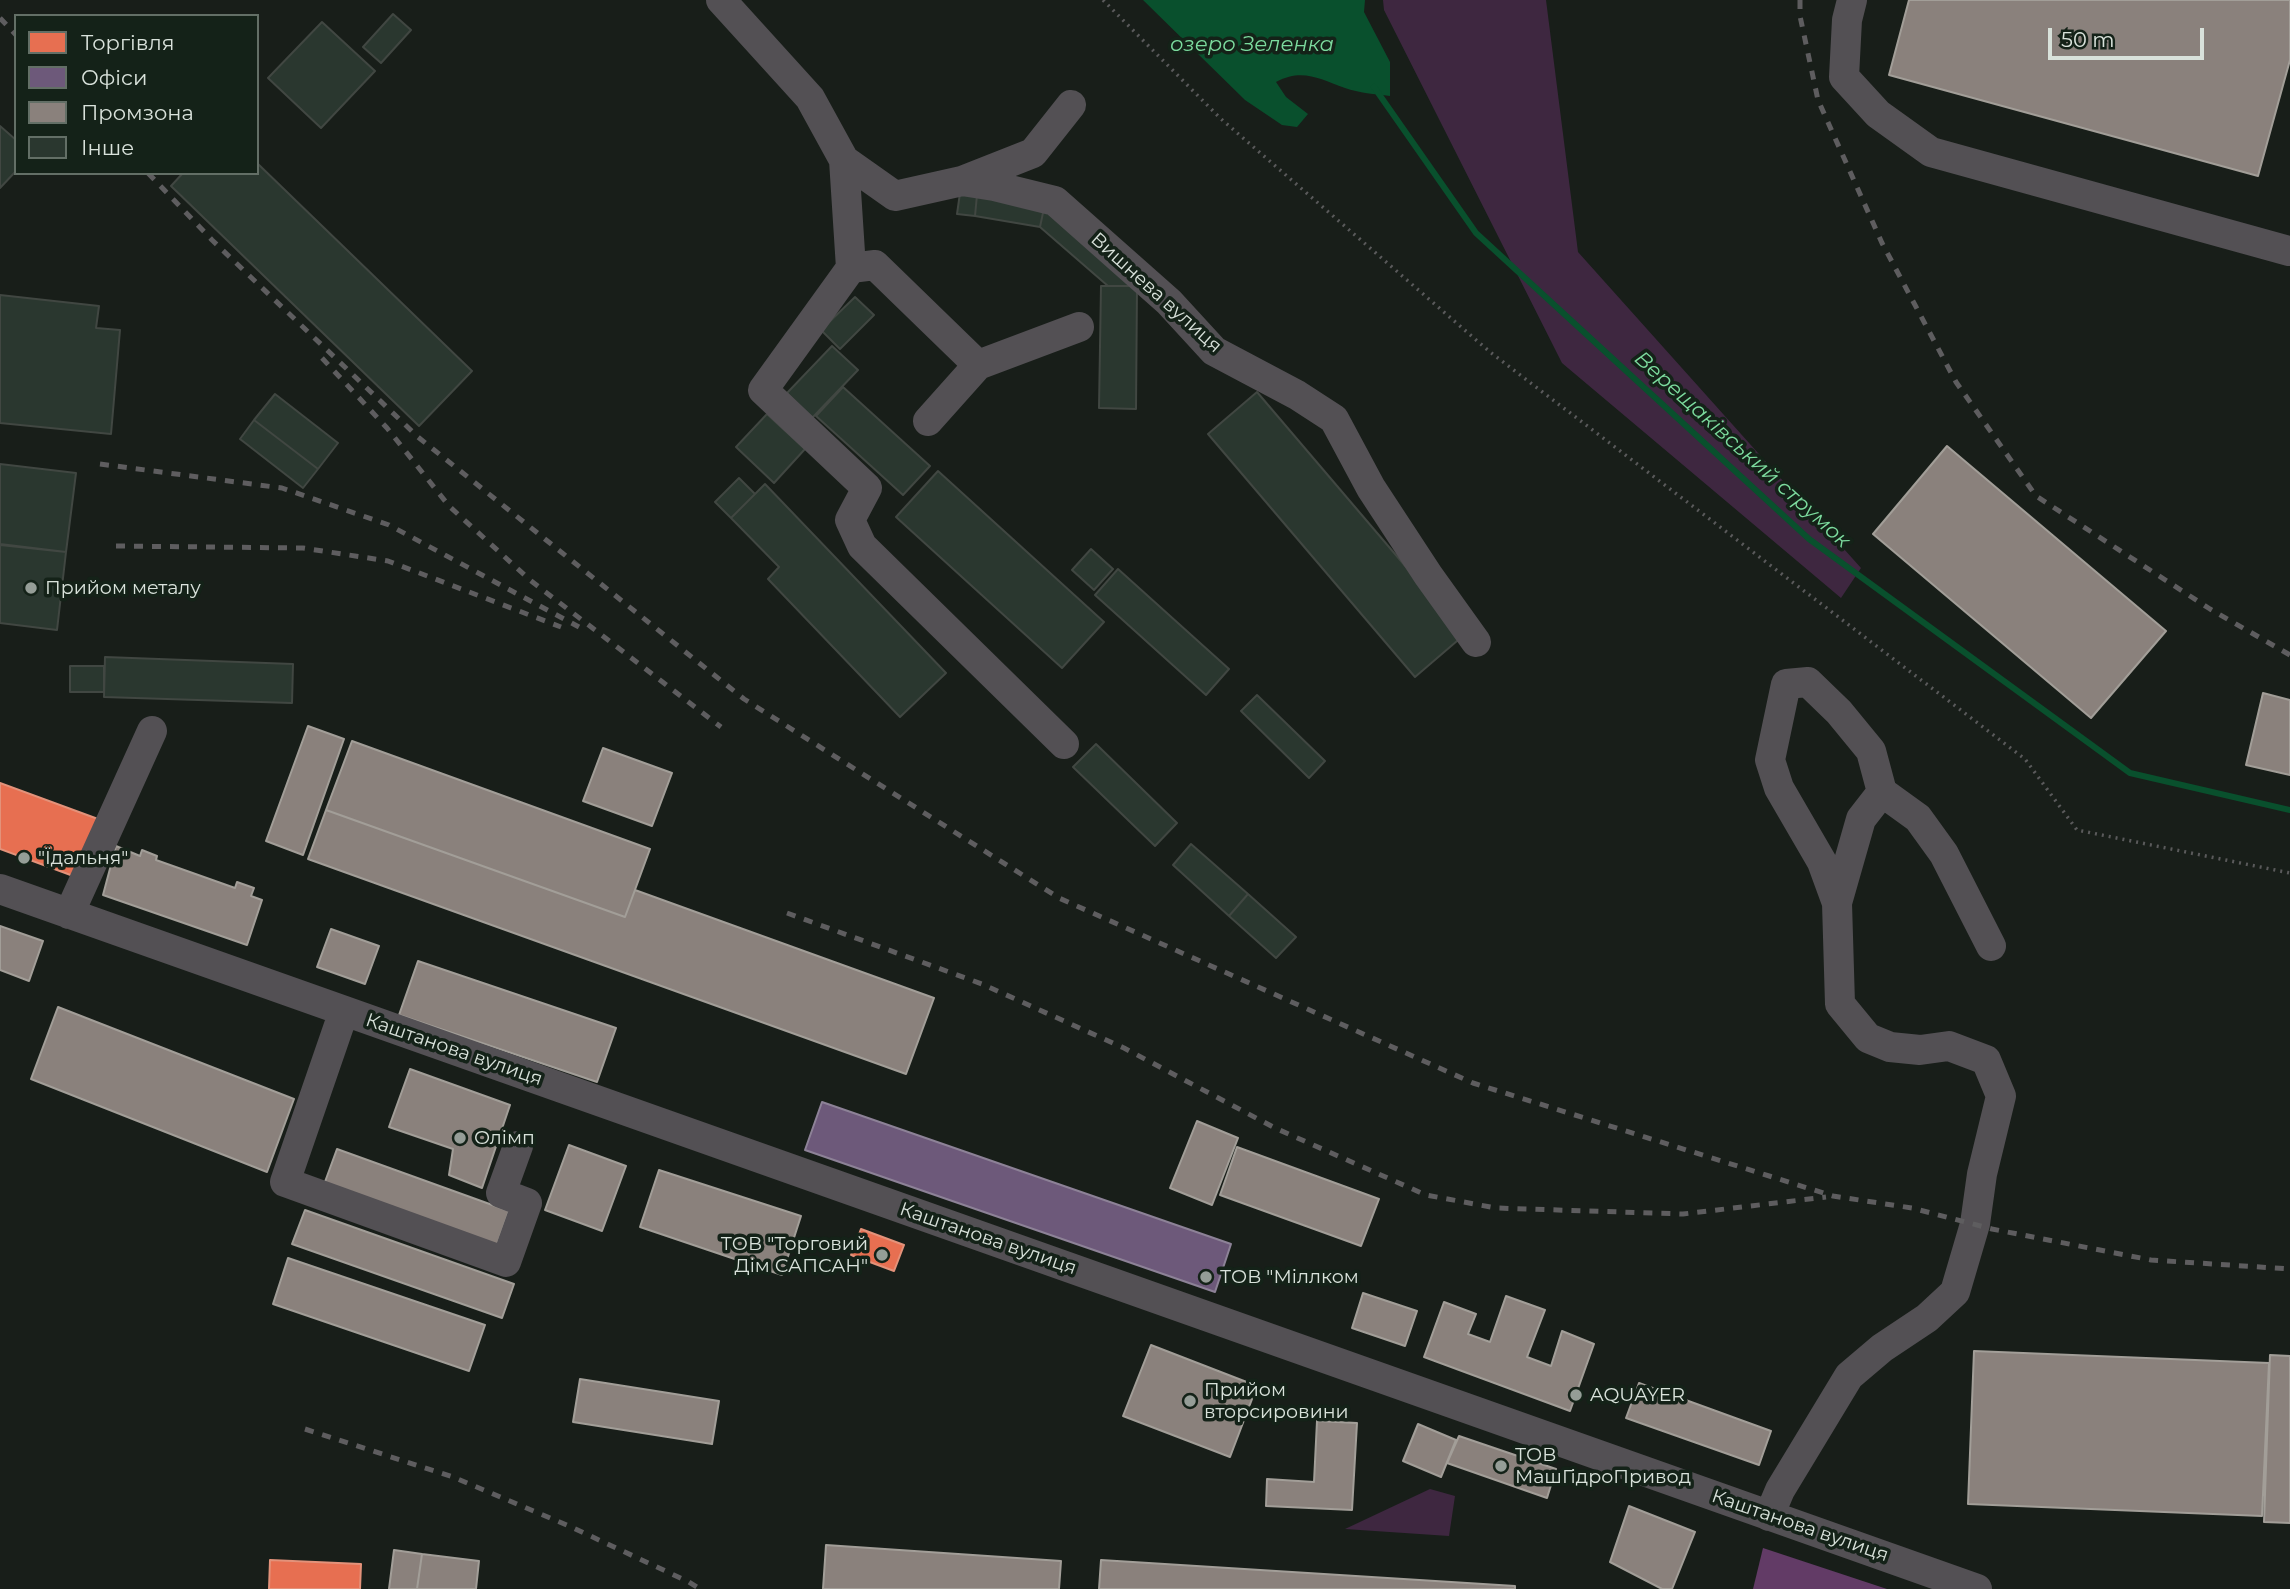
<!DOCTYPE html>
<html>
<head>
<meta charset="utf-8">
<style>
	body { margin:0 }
	#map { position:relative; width:2290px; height:1589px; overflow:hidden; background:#181e19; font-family:Montserrat,sans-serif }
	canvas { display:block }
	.legend { position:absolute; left:14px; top:14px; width:245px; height:161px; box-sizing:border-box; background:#142218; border:2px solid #636f66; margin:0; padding:9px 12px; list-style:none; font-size:21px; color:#d9e2db }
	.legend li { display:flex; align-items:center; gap:14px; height:35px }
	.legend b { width:35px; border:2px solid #636f66 }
	.scale { position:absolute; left:2048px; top:28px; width:156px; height:32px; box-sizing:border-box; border:4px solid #d9e2db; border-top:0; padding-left:9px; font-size:21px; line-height:24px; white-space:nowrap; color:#d9e2db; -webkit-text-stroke:5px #142218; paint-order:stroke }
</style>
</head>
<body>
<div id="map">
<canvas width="2290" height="1589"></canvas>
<ul class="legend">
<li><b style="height:19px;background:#e76f51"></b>Торгівля</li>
<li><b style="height:19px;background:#6d597a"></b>Офіси</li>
<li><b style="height:19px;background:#8a817c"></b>Промзона</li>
<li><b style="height:19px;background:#2a372f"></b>Інше</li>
</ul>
<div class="scale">50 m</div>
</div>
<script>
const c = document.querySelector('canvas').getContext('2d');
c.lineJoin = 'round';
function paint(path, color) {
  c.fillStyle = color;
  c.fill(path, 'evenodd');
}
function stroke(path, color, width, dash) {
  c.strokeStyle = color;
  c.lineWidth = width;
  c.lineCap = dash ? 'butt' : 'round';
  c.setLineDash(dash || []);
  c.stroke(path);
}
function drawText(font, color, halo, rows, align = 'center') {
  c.font = font + ' Montserrat,sans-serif';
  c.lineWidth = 7;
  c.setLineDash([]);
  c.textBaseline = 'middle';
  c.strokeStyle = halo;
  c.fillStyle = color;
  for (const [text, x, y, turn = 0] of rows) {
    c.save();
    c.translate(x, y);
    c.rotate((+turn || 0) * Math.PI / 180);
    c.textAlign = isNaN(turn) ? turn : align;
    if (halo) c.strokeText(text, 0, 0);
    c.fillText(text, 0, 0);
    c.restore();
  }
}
const green = new Path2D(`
	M1383,0h163l32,252 283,316 -20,30 -279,-235 -178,-353z
	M1430,1489l25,7 -6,40 -104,-7z`);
const forest = new Path2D(`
	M1763,1548l124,41h-134z`);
const water = new Path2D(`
	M1143,0h222l-1,12 26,50v34c-15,-2 -31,-3 -45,-8 -26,-9 -42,-20 -69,-6l10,15 22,17 -11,13 -15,-2 -37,-25z`);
const shops = new Path2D(`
	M0,783l98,36 -22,58 -76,-28z
	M861,1229l43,16 -10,26 -43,-16z
	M270,1560l91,4 -1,25h-91z`);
const offices = new Path2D(`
	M822,1102l409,142 -16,48 -410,-142z`);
const industry = new Path2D(`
	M1909,0h381v60l-32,116 -369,-101z
	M1947,446l219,185 -75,87 -218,-184z
	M2263,693l27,7v75l-44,-10z
	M308,726l36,13 -41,116 -37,-14z
	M352,741l298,108 -25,68 -299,-107z
	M603,748l69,25 -20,53 -69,-25z
	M326,810l299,107 10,-27 299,108 -28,76 -598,-215z
	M116,846l24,10 2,-6 15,6 -1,4 79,28 2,-6 17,6 -3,8 11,4 -15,45 -144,-50z
	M0,926l43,15 -14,40 -29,-11z
	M331,929l48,17 -14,38 -48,-17z
	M418,961l198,67 -19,54 -198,-67z
	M58,1007l236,92 -27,73 -236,-93z
	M410,1069l100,36 -28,83 -33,-13 4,-26 -64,-22z
	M1197,1121l41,17 -26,67 -42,-17z
	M569,1145l57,21 -24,65 -57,-21z
	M1237,1147l142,52 -18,47 -141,-51z
	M337,1149l172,62 -14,40 -173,-61z
	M659,1170l142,46 -19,59 -142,-48z
	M305,1210l209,74 -12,34 -210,-74z
	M288,1258l197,67 -16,46 -196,-67z
	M1363,1293l54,18 -12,35 -53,-18z
	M1506,1296l39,14 -18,47 24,9 11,-35 32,13 -24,67 -146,-54 20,-55 32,12 -8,20 22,8z
	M1151,1345l106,41 -27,71 -107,-41z
	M1974,1351l295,12 -7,153 -294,-12z
	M2270,1355l20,1v167l-26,-1z
	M580,1379l139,22 -7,43 -139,-22z
	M1639,1383l132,48 -12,34 -133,-47z
	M1317,1421l40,2 -5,87 -86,-4 1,-27 47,3z
	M1418,1424l38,16 -15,37 -38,-16z
	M1459,1436l97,33 -9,29 -100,-35z
	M1629,1506l66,26 -23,57h-10l-52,-27z
	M826,1545l235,16 -2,28h-236z
	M394,1550l28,4 -5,35h-28z
	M422,1554l57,7 -3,28h-59z
	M1101,1560l414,26v3h-416z`);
const stream = new Path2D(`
	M1374,87l102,146 333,306 321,234 160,37`);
const building = new Path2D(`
	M393,14l18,16 -30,33 -18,-16z
	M322,22l53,49 -54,57 -53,-50z
	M0,126l16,14v31l-16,17z
	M257,163l215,208 -53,55 -248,-240 12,-13h74z
	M960,193l17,2 -2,21 -18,-2z
	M977,195l67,13 -4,19 -65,-11z
	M1044,208l93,78h-29l-68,-59z
	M1101,286h36l-1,123 -37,-1z
	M0,295l99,11 -3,22 24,2 -9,104 -111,-11z
	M855,297l19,18 -34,34 -19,-19z
	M832,346l26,24 -46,48 -25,-25z
	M843,387l87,79 -27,29 -87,-79z
	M1257,392l207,243 -49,42 -207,-243z
	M275,394l63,49 -20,26 -64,-49z
	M767,414l38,35 -31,34 -38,-36z
	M254,420l64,49 -15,19 -63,-49z
	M0,464l76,9 -10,79 -66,-8z
	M938,471l166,151 -42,46 -166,-151z
	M739,478l16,16 -24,24 -16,-16z
	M765,484l181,189 -46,44 -132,-138 11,-12 -48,-49z
	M0,545l66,7 -9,78 -57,-7z
	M1091,549l22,20 -19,21 -22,-20z
	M1118,569l111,100 -23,26 -111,-100z
	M105,657l188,7 -1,39 -188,-6z
	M70,666h34v26h-34z
	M1257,695l68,66 -16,17 -68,-67z
	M1096,744l81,79 -22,23 -82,-79z
	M1191,844l57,50 -19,22 -56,-51z
	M1248,894l48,43 -20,21 -47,-42z`);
const path = new Path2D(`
	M1103,0l117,118 270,234 535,407 52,71 213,43`);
const minor = new Path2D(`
	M721,0l89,98 34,62 7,108 -88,122 104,98 -17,32 12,26 202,198
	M1852,0l-5,20 -3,57 34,37 53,38 358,99
	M844,160l51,36 67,-15 71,-28 38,-48
	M962,181l32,5 61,15 114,101 45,49 83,44 37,24 37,69 57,87 48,67
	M851,268l24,-3 103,100 101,-38
	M928,421l50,-56
	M0,889l1977,700
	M1837,903l24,-84 21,-27
	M69,914l83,-183
	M344,1011l-59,171 221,80 21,-59 -26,-10 17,-47
	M1769,1516l11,-26 69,-114 33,-28 45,-30 28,-26 20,-68 7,-50 19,-78 -15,-36 -37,-14 -29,4 -30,-3 -22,-9 -28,-34 -3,-101 -15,-41 -43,-74 -9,-28 16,-76 22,-2 31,30 32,39 11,41 36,26 26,36 47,92`);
const rail = new Path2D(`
	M1800,0v16l18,84 64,143 74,139 80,114 174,113 80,46
	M0,18l16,17
	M148,173l64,67 206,197 326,262 315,199 414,185 360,113 79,12 80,21 159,31 139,9
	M322,358l65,70 62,78 81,74 191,147
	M100,464l182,24 107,37 190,102
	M116,546l187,2 85,13 173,66
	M787,913l195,71 142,64 151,80 151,67 70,13 187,6 143,-17
	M305,1429l148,48 116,49 120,56 11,7`);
const markers = [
	[31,588,7,"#959d97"],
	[24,858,7,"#959d97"],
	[460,1138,7,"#959d97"],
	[882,1255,7,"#959d97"],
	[1206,1277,7,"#959d97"],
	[1576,1395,7,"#959d97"],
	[1190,1401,7,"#959d97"],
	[1501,1466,7,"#959d97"]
];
const streetNames = [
	["Вишнева вулиця",1156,293,42],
	["Каштанова вулиця",454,1050,19],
	["Каштанова вулиця",988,1239,19],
	["Каштанова вулиця",1800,1526,19]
];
const poiNames = [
	["Прийом металу",45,588],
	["\"Їдальня\"",38,858],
	["Олімп",474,1138],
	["ТОВ \"Торговий",868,1244,"right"],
	["Дім САПСАН\"",868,1266,"right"],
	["ТОВ \"Міллком",1220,1277],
	["Прийом",1204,1390],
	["вторсировини",1204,1412],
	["AQUAYER",1590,1395],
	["ТОВ",1515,1455],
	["МашГідроПривод",1515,1477]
];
const waterNames = [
	["озеро Зеленка",1252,45],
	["Верещаківський струмок",1742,450,42]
];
paint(green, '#3e2740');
paint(forest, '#623b66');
paint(water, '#09502d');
paint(shops, '#e76f51');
stroke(shops, '#e3927a', 2);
paint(offices, '#6d597a');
stroke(offices, '#8d8297', 2);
paint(industry, '#8a817c');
stroke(industry, '#a29e98', 2);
stroke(stream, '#09502d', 6);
paint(building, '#2a372f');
stroke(building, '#414742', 2);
stroke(path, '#5a5a5b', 3.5, [2, 5]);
stroke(minor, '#535054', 30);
stroke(rail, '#5e5d5f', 5, [9, 9]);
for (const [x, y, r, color] of markers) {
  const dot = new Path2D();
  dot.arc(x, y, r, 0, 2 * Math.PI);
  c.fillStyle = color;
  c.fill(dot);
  stroke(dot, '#142218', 2.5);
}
drawText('19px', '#d9e2db', '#142218', streetNames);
drawText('19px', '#d9e2db', '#142218', poiNames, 'left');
drawText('italic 21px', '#7cdb9e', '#142218', waterNames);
</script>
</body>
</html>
